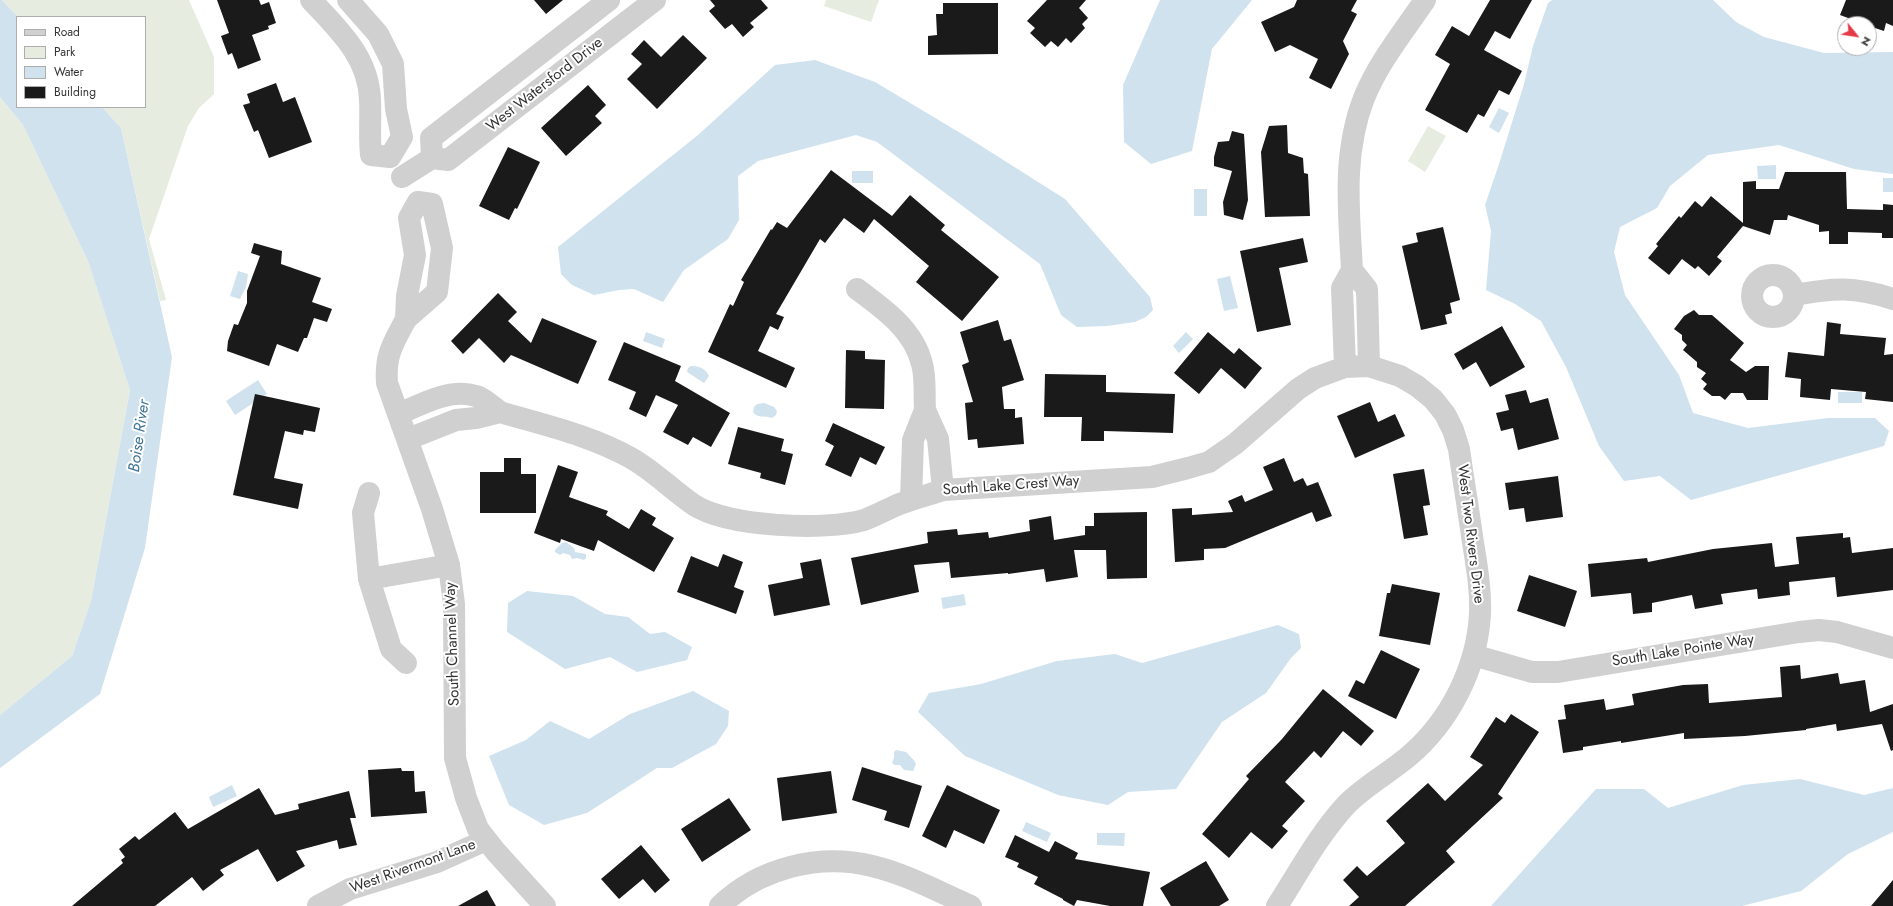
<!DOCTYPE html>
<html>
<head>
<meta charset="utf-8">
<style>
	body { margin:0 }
	#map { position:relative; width:1893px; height:906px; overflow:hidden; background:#fff; font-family:Jost,sans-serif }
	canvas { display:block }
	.legend { position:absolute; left:16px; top:16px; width:130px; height:92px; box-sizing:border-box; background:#fff; border:1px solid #adadad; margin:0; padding:5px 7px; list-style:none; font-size:12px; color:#333 }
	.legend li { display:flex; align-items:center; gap:8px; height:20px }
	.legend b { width:20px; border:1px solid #adadad }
	.north { position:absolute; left:1837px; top:16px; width:40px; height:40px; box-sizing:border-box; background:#fff; border:1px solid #adadad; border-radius:50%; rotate:120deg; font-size:11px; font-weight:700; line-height:16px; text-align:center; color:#333 }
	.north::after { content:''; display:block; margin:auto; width:14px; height:18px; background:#e63946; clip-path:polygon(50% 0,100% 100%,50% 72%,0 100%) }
</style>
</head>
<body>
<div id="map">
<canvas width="1893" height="906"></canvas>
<ul class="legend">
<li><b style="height:5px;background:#d0d0d0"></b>Road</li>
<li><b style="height:11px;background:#e6ecdf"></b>Park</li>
<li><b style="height:11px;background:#cfe2ee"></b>Water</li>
<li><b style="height:11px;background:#1a1a1a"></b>Building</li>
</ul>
<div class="north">N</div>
</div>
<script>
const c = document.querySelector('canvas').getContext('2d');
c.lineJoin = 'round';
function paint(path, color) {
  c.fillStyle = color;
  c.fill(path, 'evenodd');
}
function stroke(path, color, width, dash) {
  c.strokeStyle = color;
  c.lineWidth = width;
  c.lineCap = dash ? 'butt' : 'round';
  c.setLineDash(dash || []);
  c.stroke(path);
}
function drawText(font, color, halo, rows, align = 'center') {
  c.font = font + ' Jost,sans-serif';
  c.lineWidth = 4;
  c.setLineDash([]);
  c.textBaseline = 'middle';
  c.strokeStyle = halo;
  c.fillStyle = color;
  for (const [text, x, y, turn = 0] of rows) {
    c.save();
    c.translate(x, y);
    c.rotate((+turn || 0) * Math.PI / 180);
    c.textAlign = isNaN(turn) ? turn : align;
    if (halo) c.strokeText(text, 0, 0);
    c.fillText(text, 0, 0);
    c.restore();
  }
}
const green = new Path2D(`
	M2,0h187l25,57v37l-15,14 -11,18 -39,113 17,61 -6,1 -39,-173 -19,-21h43v-90h-127z
	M826,0h53l-8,22 -47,-16z
	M0,97l23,28 65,136 42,129 -39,211 -19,55 -72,59z
	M1428,126l18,10 -21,36 -17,-11z`);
const water = new Path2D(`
	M0,0h2l16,17 -1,90h85l19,21 51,229 -27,191 -45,146 -100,74v-53l72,-59 19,-55 39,-211 -42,-129 -65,-136 -23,-28z
	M1160,0h92l-40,49 -20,102 -41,13 -27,-22 -1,-57z
	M1552,0h161l23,22 28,15 60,16 69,-1v122l-39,-5 -75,-24 -71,10 -38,31 -13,22 -37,19 -6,25 11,43 54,80 14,38 55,15 80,-10h47l14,13 -5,15 -193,54 -31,-24 -36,5 -25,-35 -33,-79 -25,-46 -26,-17 -29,-14 5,-59 -6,-26 14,-41 25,-80 9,-38 15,-43z
	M815,60l60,22 92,55 98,62 85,98 3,13 -7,7 -11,5 -28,4 -30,1 -16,-12 -21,-51 -163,-122 -21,-7 -98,26 -20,15 1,44 -11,19 -44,31 -21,32 -29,-13 -15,1 -25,5 -22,-10 -11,-11 -3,-27 140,-112 77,-70z
	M1499,108l10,5 -10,20 -10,-6z
	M1776,165v14h-18l-1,-13z
	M852,171h21v12h-21z
	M1883,178h10v14h-10z
	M1194,189h13v27h-13z
	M238,271l10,3 -2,13 -6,12 -10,-3z
	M1230,276l8,32 -14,3 -7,-32z
	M646,332l19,7 -3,9 -19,-7z
	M1186,332l7,7 -14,14 -6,-7z
	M691,366c8,0 14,2 18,10l-5,7 -17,-11 1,-4z
	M258,380l9,14 -32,21 -9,-14z
	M1838,392h24v11h-24z
	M764,403l10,4 3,4 -1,4 -4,3c-7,-3 -14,1 -19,-6l1,-5 3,-3z
	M566,542l8,6 1,4 11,2v4l-2,2 -7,-2 -5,1 -2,-4 -7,-2 -3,2 -5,-3v-2l7,-7z
	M527,591l46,5 32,18 23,3 22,17 15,-2 27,15 -5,13 -50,12 -27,-15 -45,12 -58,-37 1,-29z
	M964,594l2,11 -23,4 -2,-11z
	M1278,625l21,9 2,14 -10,10 -25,35 -44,29 -46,67 -48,3 -20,13 -50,-10 -93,-39 -47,-44 11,-19 52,-9 76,-23 58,-7 27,9z
	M693,691l36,20 -1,15 -12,18 -44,24h-15l-70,45 -43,12 -35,-20 -20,-49 37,-16 24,-19 39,18 41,-25z
	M896,750l10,2c2,2 10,10 10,12l-3,7 -9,-1 -4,-5h-5l-3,-2 2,-5v-6z
	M1800,779l64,16 29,-7v44l-45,22 -47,37 -59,15h-251l105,-117h48l24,19 75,-23z
	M232,785l5,11 -24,11 -4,-10z
	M1026,822l25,11 -4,9 -25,-11z
	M1097,833h28l-1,13 -27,-1z`);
const building = new Path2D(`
	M217,0h42l2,5 8,-3 7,21 -8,3 1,3 -17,6 9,25 -23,9 -6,-16 -4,2 -7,-19 8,-3z
	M534,0h29l-17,14z
	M710,0h51l7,8 -18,15 4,4 -11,10 -11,-13 -7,5 -16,-18 6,-5z
	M1047,0h39l-7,8 9,10 -6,6 3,4 -14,15 -5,-5 -8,9 -7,-6 -6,6 -15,-14 5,-5 -8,-7z
	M1297,0h60l-6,11 6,3 -14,27 6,13 -18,35 -22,-11 9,-19 -28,-14 -15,7 -14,-30 33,-15z
	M1490,0h42l-22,39 -15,-8 -11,19 38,21 -13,24 -10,-5 -15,27 -6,-3 -11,19 -42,-23 25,-46 -15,-9 17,-29 17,10z
	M1846,0h47v26l-7,-3 -2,8 -15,-5v-2h-5l-24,-9z
	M943,3h55v51l-70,1v-19l9,-1 -1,-21h7z
	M683,35l24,23 -50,51 -30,-30 15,-15 -11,-10 13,-14 17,17z
	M276,83l7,19 12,-5 17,45 -43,16 -11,-28 -4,2 -11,-27 7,-2 -3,-9z
	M588,85l18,20 -11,11 7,7 -36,33 -25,-28z
	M1287,125l1,28 15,5 1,15 4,1 2,42 -45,1 -4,-65 8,-26z
	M1232,131l12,3 4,66 -5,20 -19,-5 -1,-13 9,-31 -18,-5v-9l4,-15 11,-1z
	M508,147l32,15 -23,47 -2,-1 -6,12 -30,-14z
	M831,170l61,46 18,-21 35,30 -4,5 58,47 -37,44 -46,-39 13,-16 -55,-47 -10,14 -20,-15 -19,25 -5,-4 -44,75 8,3 -6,13 -8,-4 -12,25 37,17 -9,20 -78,-36 22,-48 3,2 11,-24 -3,-2 30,-51 1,1 5,-8 10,6z
	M1785,172h61l1,37 36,1v-6l10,1v33h-11v-5l-34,-1v12h-19v-13l-10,1v-7l-31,-10 -1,5h-13l-4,15 -27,-9 -26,31 5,4 -13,15 -11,-10 -3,3 -13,-10 -13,16 -21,-17 10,-12 -2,-2 23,-28 2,2 14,-17 7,6 9,-11 32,27v-41l13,-1v8h23z
	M1443,227l17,73 -10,3 2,10 -7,2 2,9 -26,6 -19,-84 16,-4 -2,-9z
	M1303,238l5,24 -29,6 12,57 -34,7 -17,-81z
	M254,243l28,8 -1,13 40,14 -9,24 20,7 -5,13 -13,-4 -7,20h-3l-6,14 -21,-8 -8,22 -42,-15 1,-10 6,-17 4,1 9,-22v-12l13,-35 -9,-3z
	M498,293l19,19 -9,9 23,22 11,-25 55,23 -19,43 -67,-29 -7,8 -25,-25 -16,16 -12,-13z
	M1694,310l5,5h13l32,28 -14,17 16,12 9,-6h14l-1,34h-21l-4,-7h-12l-6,7 -5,-4h-8l-9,-7 4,-5 -6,-5 5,-6 -9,-6v-5l-14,-12 4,-5 -5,-5v-5l-8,-6 10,-13z
	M998,320l6,21 7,-2 13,41 -22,7 2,22h11v9l7,-1 2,27 -46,4 -1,-9 -9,1 -3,-37 8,-1 -11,-37 7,-3 -9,-30z
	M1827,322l14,2 -1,10 46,4 -2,17 9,-1v48l-28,-3 1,-7 -35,-3 -1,11 -30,-3 1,-18 -16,-2 3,-25 36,4z
	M1502,326l23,41 -35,20 -14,-25 -13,8 -9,-16z
	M1208,332l26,22 5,-6 23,20 -17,21 -24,-21 -22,26 -25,-21z
	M624,342l57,24 -6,15 55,32 -19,34 -18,-10 -5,8 -25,-13 15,-27 -22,-10 -10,22 -17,-8 7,-17 -28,-12z
	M846,350l19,1v8l20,1 -1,49 -39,-1z
	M1045,374l61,1v17l69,2 -2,39 -69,-2v10h-23l1,-24h-38z
	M1526,390l4,13 18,-5 11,41 -41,11 -5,-22 -12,3 -5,-18 13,-3 -4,-15z
	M255,394l65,14 -5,24 -11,-2 -1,5 -18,-4 -11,47 29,6 -5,25 -65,-14z
	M1370,402l8,20 17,-8 10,22 -50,22 -18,-42z
	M833,423l52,24 -9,18 -16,-8 -9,20 -26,-12 9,-19 -9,-5z
	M738,427l46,12 -3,12 12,3 -8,31 -25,-7 1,-5 -33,-9z
	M504,458h17v16h15v39h-56v-41h24z
	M1284,458l10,24 9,-4 4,8 11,-4 14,34 -16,6 -4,-10 -87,36 -21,1v11l-29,2 -3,-53 20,-1v7l41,-3 -5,-11 14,-6 3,7 28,-12 -10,-23z
	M558,465l20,7 -9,25 39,14 -2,4 23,14 12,-20 15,9 -4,7 22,13 -20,34 -56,-32 -4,11 -33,-12 -1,4 -26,-10z
	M1424,469l6,36 -7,1 5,29 -24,4 -11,-65z
	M1558,476l5,41 -37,5 -2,-14 -15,2 -4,-27z
	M1147,512v66l-40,1 -1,-29h-32l4,27 -32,5 -2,-13 -36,5v-1l-57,5 -2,-16 -35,3 5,27 -58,13 -10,-47 77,-15 -1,-11 30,-3 1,6 30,-3 1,6 41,-7 -1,-11 22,-4 3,24 31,-5v-9h9v-13z
	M1843,533v5l7,-1 2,16 41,-5v42l-56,7 -2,-20 -46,5 1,13 -32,4 -1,-10 -36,5 2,10 -28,5 -3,-14 -40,8v9l-19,2 -2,-21 -40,4 -3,-33 59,-6 1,4 65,-13 59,-6 3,24 24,-3 -3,-27z
	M723,554l20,8 -9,25 10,4 -8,23 -59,-22 14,-36 27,11z
	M821,559l9,46 -56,11 -6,-31 35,-7 -3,-15z
	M1529,575l48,16 -12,36 -48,-16z
	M1392,584l48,9 -10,52 -51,-9 8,-43h3z
	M1381,650l39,19 -24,50 -48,-23 8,-16 8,4z
	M1800,665l1,14 37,-6 2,11 25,-4 5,32 23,-8v46l-2,1 -9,-27 -45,7 -1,-7 -30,5v1l-61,6 -61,3v-6l-63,10v-2l-38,6v3l-20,3 -5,-33 8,-1 -2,-14 40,-6 2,11 28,-5 -2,-11 51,-9 25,-1 1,19 73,-6 -2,-30z
	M1323,689l51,42 -13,15 -18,-15 -22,27 -7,-7 -29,31 20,19 -23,25 6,5 -16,18 -21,-17 -22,26 -27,-24 47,-55 -3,-3 36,-37z
	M1511,714l28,18 -41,62 5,4 -57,53 9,11 -50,44h-56l10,-9 -16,-17 14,-14 10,10 38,-33 -19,-22 42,-38 17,18 38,-36 -13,-8 26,-40 9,6z
	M862,767l60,19 -13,42 -25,-8 3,-9 -35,-11z
	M401,768l1,3h12l1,21 10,-1 2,22 -56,4 -3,-47z
	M831,771l6,42 -55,8 -5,-43z
	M947,785l53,25 -16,34 -30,-14 -8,18 -24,-12z
	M259,788l16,27 24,-6 -1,-5 51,-13 7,27h-6l7,27 -18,4 -2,-9 -41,11 9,15 -28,16 -19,-33 -38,21 4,5 -21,16 -11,-14 -37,29h-83l51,-43 -2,-3 4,-3 -6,-8 16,-13 4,4 36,-28 13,17z
	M729,798l22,32 -49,32 -21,-33z
	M1015,835l34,17 6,-11 23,12 -3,6 75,13 -7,34h-33l-33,-6 -3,6 -11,-6v-1l-29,-15 4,-7 -21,-10 2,-4 -14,-6z
	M641,845l29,35 -15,13 -12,-14 -24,20 -18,-20z
	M1206,861l23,39 -10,6h-48l-11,-18z
	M1893,880v26h-22z
	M487,890l9,16h-38z`);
const minor = new Path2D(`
	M311,0c27,29 58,57 59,100 1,19 -1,37 1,55l19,2
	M348,0l30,34 15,30 3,45 6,28 -12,20
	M432,158l-1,-20 178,-138
	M402,177l30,-19 16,2 207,-160
	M418,202l14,2 10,44 -5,44 -31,27 1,-23 8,-41 -6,-37z
	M1352,270c-3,-58 -10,-116 12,-172 14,-35 40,-67 61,-98
	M1752 296a21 21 0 1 1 42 0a21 21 0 1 1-42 0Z
	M857,289c26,19 57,41 65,75 4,14 2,31 3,46
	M1794,295c40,-7 60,-9 99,4
	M406,319c-13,25 -21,35 -19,64l45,126 17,56 5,39 1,154 11,40 12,31 18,23 49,54
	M1345,367l-3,-79 10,-18 15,19 2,77
	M500,412c44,13 90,23 131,46 23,13 41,32 63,47 34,22 132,26 170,15 11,-4 22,-10 33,-15 15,-6 31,-10 46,-15l209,-13 36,-9 21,-6 26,-18 63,-55 17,-11 30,-11 24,-1 31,10 17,10 16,13 12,15 8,16 6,19c4,29 9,58 13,87 4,26 9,51 8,78 -3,54 -30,107 -71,142 -20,17 -43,29 -62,48 -28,30 -48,68 -70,102
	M399,414c23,-10 51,-26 77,-18 8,2 17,11 24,16l-24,6 -20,2 -48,19
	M369,493l-6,20 6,66 22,70 15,14
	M911,500l2,-60 12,-30 13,29 5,51
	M369,579l80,-14
	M1473,655l59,17h26l241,-40 20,-2 18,2 56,16
	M318,906l32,-17 87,-27 49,-22
	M720,906c39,-38 99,-53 152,-40 34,8 67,26 99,40`);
const streetNames = [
	["West Watersford Drive",545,85,-38],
	["South Lake Crest Way",1011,486,-4],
	["West Two Rivers Drive",1470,534,83],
	["South Channel Way",453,644,-92],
	["South Lake Pointe Way",1683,651,-9],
	["West Rivermont Lane",413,867,-20]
];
const waterNames = [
	["Boise River",140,436,-82]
];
paint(green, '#e6ecdf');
paint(water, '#cfe2ee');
paint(building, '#1a1a1a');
stroke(minor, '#d0d0d0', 22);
drawText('15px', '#333', '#fff', streetNames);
drawText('italic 16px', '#3f7597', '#fff', waterNames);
</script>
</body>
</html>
